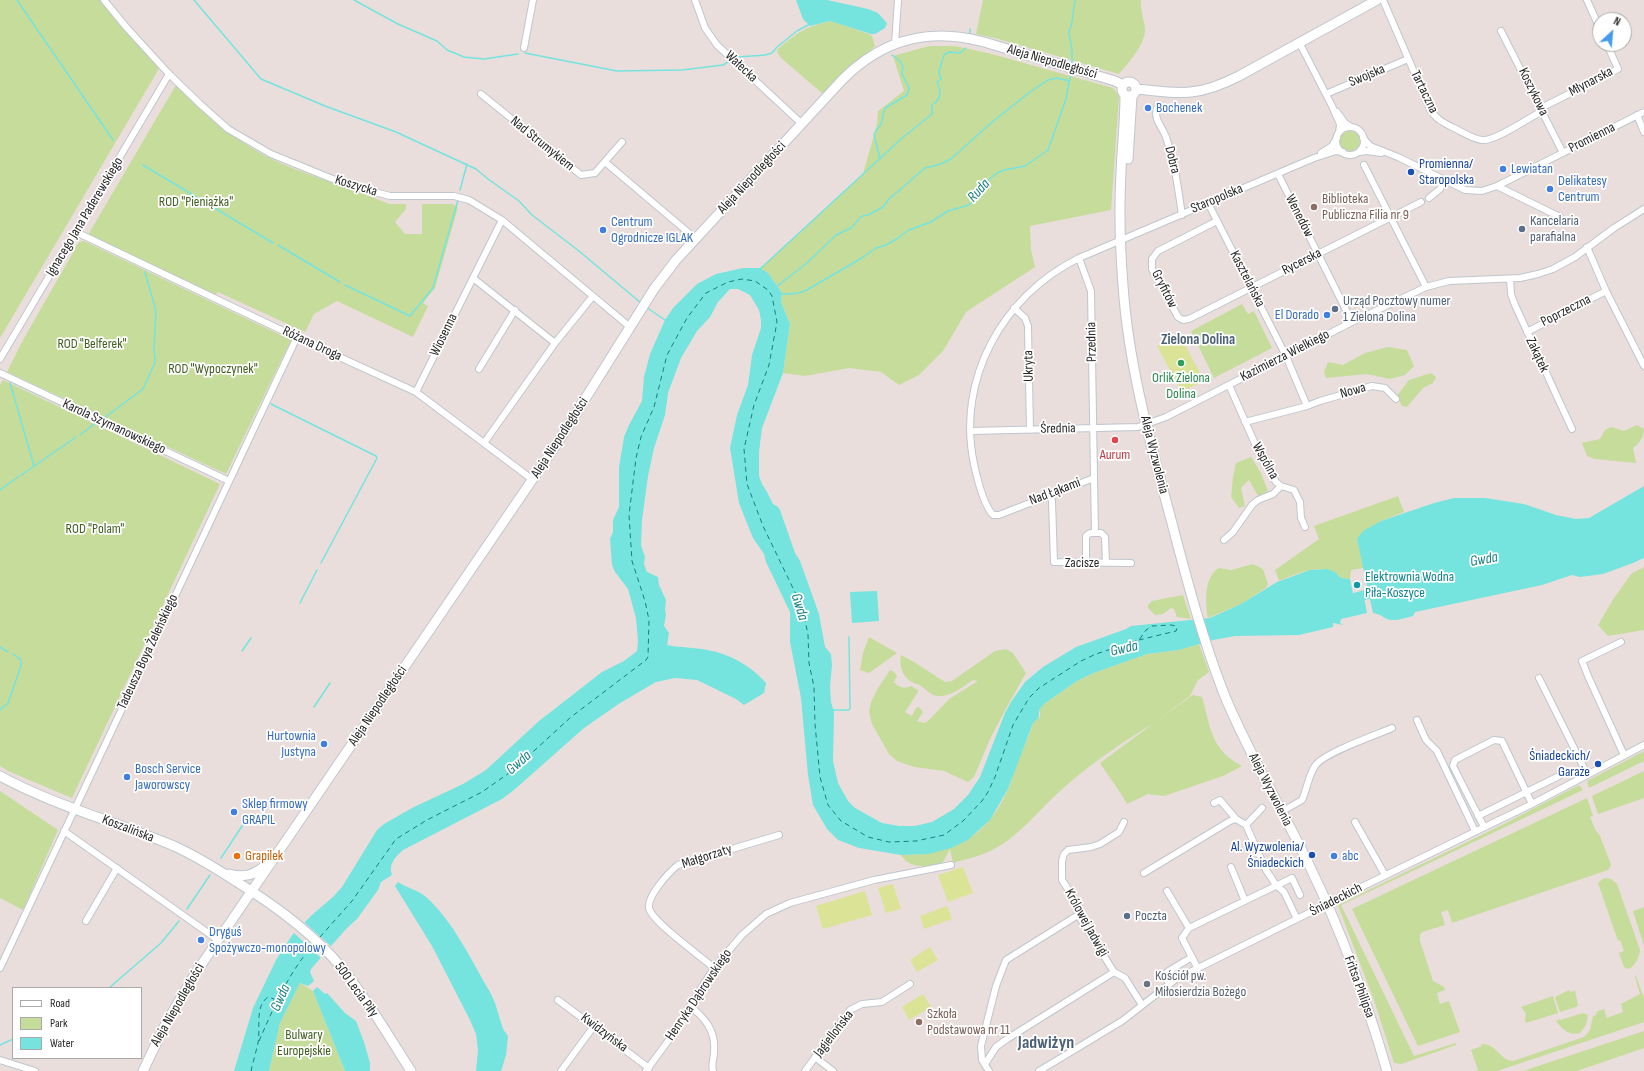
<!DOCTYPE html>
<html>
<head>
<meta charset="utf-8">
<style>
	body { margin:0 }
	#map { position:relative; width:1644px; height:1071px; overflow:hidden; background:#e9dedb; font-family:"Sofia Sans Condensed",sans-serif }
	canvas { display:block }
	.legend { position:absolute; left:12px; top:987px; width:130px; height:72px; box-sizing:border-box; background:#fff; border:1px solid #a9a9a9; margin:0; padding:5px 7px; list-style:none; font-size:12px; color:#282828 }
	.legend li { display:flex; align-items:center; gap:8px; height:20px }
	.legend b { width:20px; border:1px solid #a9a9a9 }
	.north { position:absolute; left:1592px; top:12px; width:40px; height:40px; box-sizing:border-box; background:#fff; border:1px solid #a9a9a9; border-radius:50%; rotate:26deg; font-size:11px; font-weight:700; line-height:16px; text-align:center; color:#282828 }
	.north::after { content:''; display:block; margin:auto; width:14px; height:18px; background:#469beb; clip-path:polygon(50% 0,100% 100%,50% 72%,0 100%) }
</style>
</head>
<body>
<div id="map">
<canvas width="1644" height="1071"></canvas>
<ul class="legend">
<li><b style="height:5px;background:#fff"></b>Road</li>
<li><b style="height:11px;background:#c6dc9b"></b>Park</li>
<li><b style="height:11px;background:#75e4de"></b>Water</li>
</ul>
<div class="north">N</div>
</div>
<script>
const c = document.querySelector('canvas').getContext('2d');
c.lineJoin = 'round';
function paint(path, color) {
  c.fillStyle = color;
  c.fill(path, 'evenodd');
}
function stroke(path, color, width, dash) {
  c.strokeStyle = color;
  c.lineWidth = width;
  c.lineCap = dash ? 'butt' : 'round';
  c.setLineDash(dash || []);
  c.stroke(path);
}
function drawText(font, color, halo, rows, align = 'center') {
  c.font = font + ' "Sofia Sans Condensed",sans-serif';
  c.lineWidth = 3.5;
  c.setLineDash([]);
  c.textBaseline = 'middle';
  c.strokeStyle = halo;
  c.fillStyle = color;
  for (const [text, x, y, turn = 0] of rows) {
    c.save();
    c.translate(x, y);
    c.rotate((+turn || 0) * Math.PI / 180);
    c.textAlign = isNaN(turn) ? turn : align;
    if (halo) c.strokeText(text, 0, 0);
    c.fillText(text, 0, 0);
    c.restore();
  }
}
const green = new Path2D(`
	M0,0h102l58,67 -160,271z
	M983,0h158c-1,12 4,21 4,31 -1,15 -17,32 -26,43l-124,-36 -19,-4z
	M831,21l38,13 3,2 3,10 -52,48 -42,-36 -4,-6 1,-3c18,-16 29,-23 53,-28z
	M929,46h26l37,8 121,34 6,8 -8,114 -81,16 1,24 4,17 -69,45 -23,39 -24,24 -20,10 -18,-13 -32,-4 -44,8 -22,-3 7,-49 -9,-22 1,-9 -14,-20 -8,-5 103,-94 14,-50 1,-13 26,-20 -11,-35z
	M176,85c30,31 64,60 104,78 36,15 73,26 109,41h17v5l-11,13 10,12h17v-30h30l6,3 -23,81 -12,15 5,3 -15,31 -76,-36 -23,13 -9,18 -87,-40 -3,3 -127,-60z
	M1340 141a10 10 0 1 1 20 0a10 10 0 1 1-20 0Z
	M84,241l207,99 -65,134 -219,-102 16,-32 56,-98z
	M1242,304l6,10 6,-3 18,37 -58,30 -23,-47z
	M1388,347l19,3 7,16 -9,9 -15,4 -23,-5 -41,4 -2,-6 4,-10 15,3 22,-12z
	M1431,373l5,4 -3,6 -10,5 -16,19 -5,-1 -5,-10 12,-16z
	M3,380l217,104 -148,314 -64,-27 -8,-5v-381z
	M1637,425l7,4c0,8 -5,15 -11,19l3,15 -41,-4 -8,-3 -5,-13 18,-4 5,-9 6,-3 13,4z
	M1251,457l10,16 7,18 -10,5 -9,-16 -8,8 4,18 -6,2 -8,-11 2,-20 3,-14z
	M1398,496l6,16 -23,9 -24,18 7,29 -13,2 -1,9 -9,-1c-14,-18 -46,-4 -62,3l-4,-11 44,-31 -5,-13z
	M1253,564l10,5 5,15 -2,4 -25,16 -33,14c-3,-15 -4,-42 11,-50l12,2z
	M1644,567v63l-36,6 -10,-11 16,-27 18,-25z
	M1183,595l8,24 -14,-2 -3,-8 -3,-1 -8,6 -8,1 -7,-7v-3l4,-4z
	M869,637l28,16 -28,20 -9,-3 3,-17z
	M1199,644l10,28 -11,8 -8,16 -32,24 35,-25 9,2c9,31 8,52 40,69l-19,10 -59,20 -16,-2 -21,10c-8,-15 -18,-27 -27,-41l54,-40c-33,20 -67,43 -96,70 -20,18 -40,44 -64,56 -13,7 -28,10 -41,14l-3,-14 -8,15c-15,2 -32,6 -41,-9 51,0 86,-17 107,-66 3,-5 4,-11 6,-17 5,-17 14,-32 19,-49l7,-6v-8l4,-5 33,-23 14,-7 56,-20 32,-4z
	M1006,649l7,4 13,20 -17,30 -19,36 -16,38 -6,5 -24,-11 -30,-4 -17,-6 -8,-7 -17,-30 -3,-12 2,-10 7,-14 12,-18 4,2 3,4 -3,6c5,6 10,7 17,4l7,4v2l-13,20 7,4 4,-8 3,-1 4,5 -6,9 7,2 4,-2 21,-22 29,-18 -5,-1c-9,6 -20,15 -31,16 -10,1 -14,-5 -21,-10 -3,-2 -6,-2 -9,-4 -10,-5 -13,-17 -11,-27l13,7 31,20 7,-1 43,-30z
	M1644,751v10l-55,27 -2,-7z
	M1644,771v27l-46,16 -6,-18z
	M1579,785l4,5 -242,115 73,151 42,-13v2l-55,19 -7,-1 -19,-60 -37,-98 166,-81z
	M0,791l58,39 -35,80 -23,-12z
	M1587,798l6,18 -3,1 5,12 5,7 10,26 1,3 -3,5 -156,53 -4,-13 -7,2 4,13 -23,7 -2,3v6l13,40 11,6 1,3 -8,3 3,11 9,-3 11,31 -42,14 -66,-137z
	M1604,878l7,1 6,5 23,66c-1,7 -4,15 -11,19l-5,-2 -5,-14 5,-2 -4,-11 -2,1 -20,-58z
	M1644,907v39l-11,-35z
	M1643,965l-7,11 8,22v24l-147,49h-22l3,-1 -7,-20 11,-4 -1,-2c16,-1 19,17 32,17l71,-24 6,-7 3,-14h2l3,-5 6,-2 3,9 16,-6 -2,-8 19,-10 -5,-17z
	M300,983l13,8 32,80h-76l11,-48z
	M1569,990l1,2 5,-1 3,14 -2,2 -16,5 -5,-15z
	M1553,996l5,17 -32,10 -1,-3 1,-6 -5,-7z
	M1583,1013l5,2 -2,10 -6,8c-11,3 -18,-4 -24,-12l4,-2v1z
	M1644,1031v17l-67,23h-54z`);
const pitch = new Path2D(`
	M1179,334l25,46 -22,12 -25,-46z
	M963,867l10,26 -25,9 -10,-27z
	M893,884l8,25 -15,4 -8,-25z
	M865,891l7,24 -49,14 -7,-23z
	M947,906l5,13 -28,10 -4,-13z
	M930,947l8,13 -21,12 -7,-12z
	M923,994l8,13 -22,13 -7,-13z`);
const water = new Path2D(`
	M796,0h31l41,9 10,4 9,10 -2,5 -10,6h-4l-41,-13 -20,5 -7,-7z
	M743,268h17l8,5 14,20 -1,9 9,22 -7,49 -21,55 -3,24v24l3,8 5,8 6,12 5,3 2,3 15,43 5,8 19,53 6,33 6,7 1,11 -2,22 1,15 3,10 -1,49 5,22 10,18 7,7 27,15 17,3h16l17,-4 22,-13 14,-14 12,-18 25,-64 6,-11 14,-20 18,-15 33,-20 50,-18 5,-3 79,-8 31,-14 36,-22 33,-12 17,-1 8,3 6,6 9,1 3,15 10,-2 4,21 -26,6 -1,4 4,2 -11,-2v4l-34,8 -64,1 -22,4 -34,10 -32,4 -56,20 -14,7 -33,23 -4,5c-3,10 2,7 -7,14l-25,66 -18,31 -22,20 -17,8 -22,6 -28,1 -42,-7 -21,-8 -11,-11 -14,-24 -5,-30 -7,-77 -11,-56v-30l-24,-50 -2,-8 -11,-16 -14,-35 -9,-55 7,-33 11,-30 4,-30 9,-27v-8l-2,-10 -9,-15 -12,-6h-8l-12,13 -8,15 -13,14 -16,27 -13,35 -3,22 -11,33 -6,28 -6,44 -1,25 4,12 -1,7 3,8 11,5 1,8 7,15 -1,10 1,5 -2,11 5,7 -2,12c14,3 27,2 40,5 24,4 44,16 59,33l-2,10 -20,12 -8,-6 -39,-19 -22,-2 -19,4 -36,21 -36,25 -70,62 -12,9 -99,51c-8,7 -15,15 -11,25l-11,7 -3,8 -21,29 -11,10 -35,40 -1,3 4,9 -6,5 -8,-3 -20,40 -11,48h-35l19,-63 23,-48 17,-26 20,-20 20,-17 9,-10 35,-57 7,-6 28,-16 51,-24 23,-14 53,-49 63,-49 22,-11 13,-10 1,-10 -2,-23 -8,-29 -13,-17 -3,-7 -2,-26 3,-7v-12l6,-13v-40l5,-30 5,-12 13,-24 2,-24 6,-23 15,-34 8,-12 24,-24 19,-10z
	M1644,486v72l-11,5 -30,11 -23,3 -8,-2 -30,10 -127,27 -2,4c-8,2 -19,6 -26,3 -6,-3 -7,-5 -14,-6l-16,-74 6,-8 18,-10 53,-18 20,-5h31l39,6 32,11 20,4 13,-1z
	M877,591l2,30 -27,2 -2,-31z
	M398,882c9,6 20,8 28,15 28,25 45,63 64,95l5,11 8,26 5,7 -2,19 -5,16h-25l2,-21 -2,-16 -6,-14 -38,-74 -37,-60z
	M317,987l8,7 2,-1 18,20 11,8 8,21 6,21v8h-25l-32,-80z`);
const pier = new Path2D(`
	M303,921l29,26 -10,12 -29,-27z`);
const stream = new Path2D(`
	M17,0l96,140
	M194,0l67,79 64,27 71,26 80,37 12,10 31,22 13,14 47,36 62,52
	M354,0l44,24 39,17 10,9 17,7 20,2 34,-5
	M970,33v-4
	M525,53l92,18 65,-1 41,-5 5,-3
	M737,57l28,-2 7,-2 5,-6 20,-16 13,-7
	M1072,65v-14l-3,-19 3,-10 3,-22
	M880,159l-6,-25 7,-10 4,-16 22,-13 2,-7 -7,-14 1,-7 -3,-6 -8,-6
	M143,165l130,78
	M460,190l7,-26
	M278,245l62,37
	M759,270l142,-131 31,-25v-9c9,-6 10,-14 5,-23l4,-3 -2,-7 5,-17 5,-3 11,1 6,-5
	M345,285l65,31 23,-28 25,-88
	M776,287l31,-24 29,-28 15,-7 11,-12 6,-1 15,-8 5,-7 37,-32 16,-4 10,-5 40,-36 39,-31 18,-12 9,-2 12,3
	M780,294c9,0 16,1 25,-3l57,-33 14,-10 10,-3 12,-7 11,-8 22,-8 17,-11 21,-6 7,-7 5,-12 16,-13 7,-3 21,-4 23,-16 18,-51 5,-28
	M646,307l19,13
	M10,383l24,83
	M271,404l105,52 1,2 -56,105
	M104,418l39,-29 12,-26 -1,-16 2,-36 -11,-39
	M80,435l14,-11
	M20,476l56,-39
	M0,490l18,-13
	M300,603l17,-33
	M0,647l8,5
	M242,651l9,-13
	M314,707l16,-24
	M0,710l8,-7 13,-37v-6l-8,-6
	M832,710h17l1,-2 -1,-71
	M221,858l27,-41
	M187,909l23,-34
	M109,988l52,-45 18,-22
	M0,1045l13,-6`);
const river = new Path2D(`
	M1351,599l31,-9`);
const ferry = new Path2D(`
	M320,937l32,-36 44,-62 31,-19 55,-28 30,-21 59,-54 75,-57 2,-3 1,-37 -4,-19 -13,-40 -3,-46 7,-57 5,-21 13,-30 13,-52 20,-37 19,-25 22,-11 14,-3 13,2 13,9 4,6 5,26 -8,43 -15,40 -10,44 3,35 16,42 40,83 5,26 1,28 5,24 1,37 5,53 8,28 13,16 27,16 21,5 27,-1 28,-6 19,-14 19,-20 6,-9 7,-15 18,-52 16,-27 10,-10 42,-27 15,-7 43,-14 7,-10 6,-4 19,-1 5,1 1,2 -1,3 -37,9
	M259,1041c15,-34 29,-68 55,-97
	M251,1071c2,-9 5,-19 7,-28 3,-14 -4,-36 10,-46l6,2v6`);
const street = new Path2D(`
	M104,0l23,28 42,46 31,30 28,25 43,25 74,30 45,12h64l15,4 33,20 128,107
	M695,0l10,28 12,17 85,79
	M1383,0l47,109c6,11 16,15 26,20 8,4 17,10 26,11 12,2 47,-22 60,-29
	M1587,0l13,29
	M1501,31l62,122
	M1299,42l33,64 8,18 -1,9
	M895,44l3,-44
	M524,48l9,-48
	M481,94l100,81 14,-2 27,-31
	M1326,94l82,-35
	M1157,108c-4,11 6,20 9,29 9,26 12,51 16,78
	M1541,108l77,-39 -11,-25
	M1337,112l8,11 6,4
	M1637,115l7,17
	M1336 141a14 14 0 1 1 28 0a14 14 0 1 1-28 0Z
	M1363,138l7,8 28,11 67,33 17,1 15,-5 147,-74
	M1359,152l8,-1 14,2
	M1321,153l11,-7 5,-8
	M605,162l91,77
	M1364,165l62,122
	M1278,174l74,148
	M1497,186l63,31
	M1429,198l11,-9 4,-9
	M1208,203l78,153 21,50
	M1217,221l-59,30 -6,8v10l26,48 5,3 6,-1 232,-117
	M76,232l224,107 116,53 117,88
	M1587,247l19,44 38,75
	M1079,258l12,33 3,187 -95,37h-6c-9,-10 -16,-37 -19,-51 -18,-84 28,-168 105,-206l235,-100 22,-7 7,1
	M473,278l82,65
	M1510,279l1,15 4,11 57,124
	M1014,308l11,10 3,8 2,104
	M1527,332l79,-41
	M0,359l169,-285
	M479,369l36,-59
	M0,373l229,108
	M1229,385l27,61 20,36 5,4 13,4 6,12 1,16 4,9
	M416,392l86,-172
	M1245,422l62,-16 13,-5 52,-15 13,2 11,11
	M970,431l168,-4 28,-10 186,-95 74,-35 23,-6 71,-3 18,-4 15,-5 22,-12 39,-29 30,-19
	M484,443l71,-100 38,-47
	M1094,478l1,55
	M1050,495l2,6 2,61 77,1
	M1224,540l9,-8 19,-27 6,-5 15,-6 8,-8
	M1086,563v-27l4,-3h11l4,4 1,26
	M1621,642l-39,19 6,15 36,79
	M1539,678l48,96
	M1417,720l9,20 11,11 38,80
	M1214,803l6,-3 16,19
	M1281,812l21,-12c5,-10 6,-24 13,-34 8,-13 61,-31 77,-38
	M1478,816l81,-40
	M1124,822l-5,10 -19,12 -9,3 -23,3 -4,4 -2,7v19l17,26 -1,9 36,57 11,6 17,27
	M1355,822l30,53
	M1246,825l20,45 10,15 8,7 13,27
	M1484,827l-31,-61 2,-6 39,-20 8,1 30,63
	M64,831l154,109
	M1231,867l14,34
	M1144,873l86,-52 6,-2 10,6 16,-17
	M1167,891l22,37
	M86,921l31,-53
	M0,968l297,-631
	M714,968c-12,-11 -62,-46 -65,-60 -2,-12 20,-36 29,-43l101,-30
	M1198,969l-16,-31 7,-10 103,-50 8,17
	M1169,984l-4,-8 2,-4 25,-15
	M558,1000l91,68
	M690,1006c15,12 26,25 24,46 0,6 -3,13 -1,19
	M815,1057l18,14
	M0,1060l35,11
	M985,1064l11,-17 11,-8 107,-67
	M561,1071l33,-45
	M646,1071l22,-30 46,-73 28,-33 24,-21 24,-11 84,-23 77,-15
	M805,1071l45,-61 12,-6 20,-2 28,-18
	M989,1071l-7,-11 -1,-14 15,-60 10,-26 72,-45
	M1039,1071l83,-50 54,-42 167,-83 189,-92 112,-59`);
const secondary = new Path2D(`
	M1122 89a7 7 0 1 1 14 0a7 7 0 1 1-14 0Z
	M1137,89c44,5 61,8 102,-13l138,-76
	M1125,95c0,26 -3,52 -4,77 -2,38 -1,76 2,113 5,77 26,153 46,227 16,61 32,123 55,182 25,61 59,116 87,175 31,64 56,133 76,202
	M1128,159l4,-63
	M0,776c55,30 117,46 174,70 22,10 43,23 63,36 39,24 76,51 105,86 26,32 47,69 69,103
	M229,874c16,4 25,1 37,-9
	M143,1071l21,-44 29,-50 365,-535 96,-153 22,-29 167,-181c40,-40 86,-52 141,-37l131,39 8,4`);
const markers = [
	[1148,108,4,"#3f7fe0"],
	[1503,169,4,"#3f7fe0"],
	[1411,172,4,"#1a4fb4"],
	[1550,189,4,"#3f7fe0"],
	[1314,207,4,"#8d6e63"],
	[1522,229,4,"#5c6f8a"],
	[603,230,4,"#3f7fe0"],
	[1335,309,4,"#5c6f8a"],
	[1327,315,4,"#3f7fe0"],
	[1181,363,4,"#2e9e5b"],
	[1115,440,4,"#e0444e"],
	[1357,585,4,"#0f9aa8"],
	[324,744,4,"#3f7fe0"],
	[1598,764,4,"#1a4fb4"],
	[127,777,4,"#3f7fe0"],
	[234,812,4,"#3f7fe0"],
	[1312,855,4,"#1a4fb4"],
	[237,856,4,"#e8710a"],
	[1334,856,4,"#3f7fe0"],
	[1127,916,4,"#5c6f8a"],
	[201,940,4,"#3f7fe0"],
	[1147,984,4,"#6b7280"],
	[919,1022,4,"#8d6e63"]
];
const streetNames = [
	["Aleja Niepodległości",1052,62,16],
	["Wałecka",741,67,43],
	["Swojska",1367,76,-23],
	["Młynarska",1591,82,-28],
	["Tartaczna",1424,92,64],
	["Koszykowa",1533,92,64],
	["Promienna",1592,138,-27],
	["Nad Strumykiem",542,144,39],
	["Dobra",1172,160,76],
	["Aleja Niepodległości",752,178,-47],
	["Koszycka",356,186,17],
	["Staropolska",1217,199,-23],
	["Wenedów",1299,216,63],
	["Ignacego Jana Paderewskiego",85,217,-59],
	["Rycerska",1302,262,-27],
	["Kasztelańska",1247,279,63],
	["Gryfitów",1164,289,63],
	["Poprzeczna",1566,311,-27],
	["Wiosenna",444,335,-64],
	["Przednia",1092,342,-91],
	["Różana Droga",312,344,25],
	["Zakątek",1537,355,65],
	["Kazimierza Wielkiego",1285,356,-27],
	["Ukryta",1029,366,-91],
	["Nowa",1353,391,-16],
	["Karola Szymanowskiego",114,427,25],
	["Średnia",1058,429,-1],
	["Aleja Niepodległości",560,438,-57],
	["Aleja Wyzwolenia",1154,455,76],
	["Wspólna",1265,461,61],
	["Nad Łąkami",1055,492,-21],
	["Zacisze",1082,563],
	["Tadeusza Boya Żeleńskiego",148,652,-65],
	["Aleja Niepodległości",378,706,-56],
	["Aleja Wyzwolenia",1270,790,63],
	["Koszalińska",128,829,21],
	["Małgorzaty",707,857,-18],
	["Śniadeckich",1336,900,-27],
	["Królowej Jadwigi",1086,923,61],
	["Fritsa Philipsa",1359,987,70],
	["500 Lecia Piły",356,990,54],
	["Henryka Dąbrowskiego",699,995,-56],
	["Aleja Niepodległości",178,1005,-60],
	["Kwidzyńska",604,1033,37],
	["Jagiellońska",834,1034,-52]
];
const shopNames = [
	["Bochenek",1156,108],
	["Lewiatan",1511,169],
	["Delikatesy",1558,181],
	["Centrum",1558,197],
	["Centrum",611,222],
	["Ogrodnicze IGLAK",611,238],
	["El Dorado",1319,315,"right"],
	["Hurtownia",316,736,"right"],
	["Justyna",316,752,"right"],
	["Bosch Service",135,769],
	["Jaworowscy",135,785],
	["Sklep firmowy",242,804],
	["GRAPIL",242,820],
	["abc",1342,856],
	["Dryguś",209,932],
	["Spożywczo-monopolowy",209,948]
];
const transitNames = [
	["Promienna/",1419,164,"left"],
	["Staropolska",1419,180,"left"],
	["Śniadeckich/",1590,756],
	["Garaże",1590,772],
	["Al. Wyzwolenia/",1304,847],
	["Śniadeckich",1304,863]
];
const educationNames = [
	["Biblioteka",1322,199],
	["Publiczna Filia nr 9",1322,215],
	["Szkoła",927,1014],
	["Podstawowa nr 11",927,1030]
];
const parkNames = [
	["ROD \"Pieniążka\"",196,202],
	["ROD \"Belferek\"",92,344],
	["ROD \"Wypoczynek\"",213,369],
	["ROD \"Polam\"",95,529],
	["Bulwary",304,1035],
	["Europejskie",304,1051]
];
const serviceNames = [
	["Kancelaria",1530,221],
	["parafialna",1530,237],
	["Urząd Pocztowy numer",1343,301],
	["1 Zielona Dolina",1343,317],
	["Poczta",1135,916]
];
const leisureNames = [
	["Orlik Zielona",1181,378],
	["Dolina",1181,394]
];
const healthNames = [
	["Aurum",1115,455]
];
const cultureNames = [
	["Elektrownia Wodna",1365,577],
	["Piła-Koszyce",1365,593]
];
const foodNames = [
	["Grapilek",245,856]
];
const worshipNames = [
	["Kościół pw.",1155,976],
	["Miłosierdzia Bożego",1155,992]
];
const waterNames = [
	["Ruda",979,191,-48],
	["Gwda",1484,560,-10],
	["Gwda",799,607,73],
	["Gwda",1124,649,-13],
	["Gwda",519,763,-41],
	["Gwda",281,998,-66]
];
const neighbourhoodNames = [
	["Zielona Dolina",1198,340]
];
const districtNames = [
	["Jadwiżyn",1046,1043]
];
paint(green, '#c6dc9b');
paint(pitch, '#dbe397');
paint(water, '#75e4de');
paint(pier, '#e9dedb');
stroke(stream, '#75e4de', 1.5);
stroke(river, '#75e4de', 10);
stroke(ferry, '#167f81', 1, [5, 4]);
stroke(street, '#bfc6ce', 8);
stroke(secondary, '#bfc6ce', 11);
stroke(street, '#fff', 6);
stroke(secondary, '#fff', 9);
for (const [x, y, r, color] of markers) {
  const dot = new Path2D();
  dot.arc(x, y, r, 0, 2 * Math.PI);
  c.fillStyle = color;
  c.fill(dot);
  stroke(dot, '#fff', 1.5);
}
drawText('14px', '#282828', '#fff', streetNames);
drawText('14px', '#366cbe', '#fff', shopNames, 'left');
drawText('14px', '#164399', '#fff', transitNames, 'right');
drawText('14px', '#785e54', '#fff', educationNames, 'left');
drawText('14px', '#415e1f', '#fff', parkNames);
drawText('14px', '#4e5e75', '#fff', serviceNames, 'left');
drawText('14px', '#27864d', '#fff', leisureNames);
drawText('14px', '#be3a42', '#fff', healthNames);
drawText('14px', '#0d838f', '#fff', cultureNames, 'left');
drawText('14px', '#c56008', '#fff', foodNames, 'left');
drawText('14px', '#5b616d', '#fff', worshipNames, 'left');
drawText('italic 15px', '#167f81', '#fff', waterNames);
drawText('bold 15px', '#4c6175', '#fff', neighbourhoodNames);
drawText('bold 18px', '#4c6175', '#fff', districtNames);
</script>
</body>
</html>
